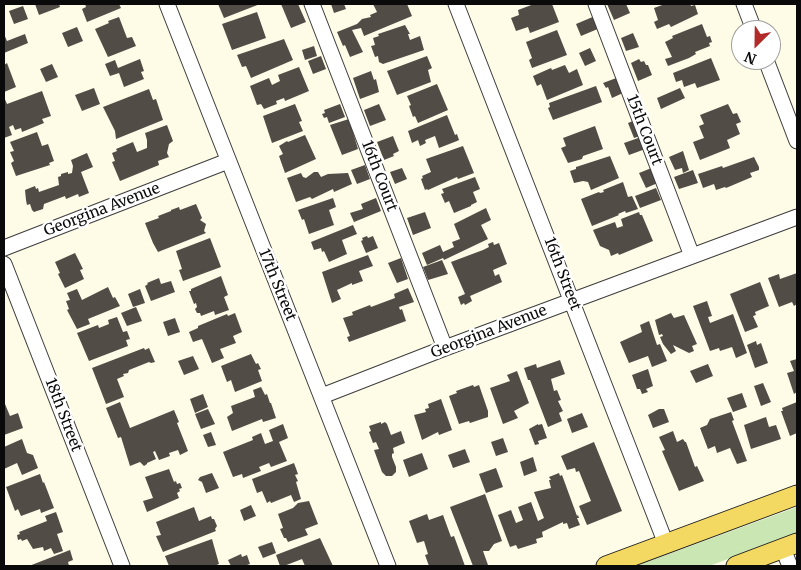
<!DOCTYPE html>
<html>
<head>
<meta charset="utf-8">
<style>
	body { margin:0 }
	#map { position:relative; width:801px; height:570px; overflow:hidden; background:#fefbe7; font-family:Merriweather,serif }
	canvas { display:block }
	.frame { position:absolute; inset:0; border:5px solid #0a0a0a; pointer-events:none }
	.north { position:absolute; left:731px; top:20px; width:50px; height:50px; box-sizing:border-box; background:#fff; border:1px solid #9d9d9d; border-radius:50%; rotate:203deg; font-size:14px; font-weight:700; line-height:20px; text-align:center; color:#0a0a0a }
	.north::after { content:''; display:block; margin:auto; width:18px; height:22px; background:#b32b29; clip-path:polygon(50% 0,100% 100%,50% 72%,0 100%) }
</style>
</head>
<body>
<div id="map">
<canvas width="801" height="570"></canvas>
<div class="frame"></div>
<div class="north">N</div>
</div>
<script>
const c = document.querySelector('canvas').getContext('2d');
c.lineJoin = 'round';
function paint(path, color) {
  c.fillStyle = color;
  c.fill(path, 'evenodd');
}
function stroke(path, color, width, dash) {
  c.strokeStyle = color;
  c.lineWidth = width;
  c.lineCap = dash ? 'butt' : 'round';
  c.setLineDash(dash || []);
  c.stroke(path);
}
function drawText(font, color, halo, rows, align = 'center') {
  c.font = font + ' Merriweather,serif';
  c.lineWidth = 5;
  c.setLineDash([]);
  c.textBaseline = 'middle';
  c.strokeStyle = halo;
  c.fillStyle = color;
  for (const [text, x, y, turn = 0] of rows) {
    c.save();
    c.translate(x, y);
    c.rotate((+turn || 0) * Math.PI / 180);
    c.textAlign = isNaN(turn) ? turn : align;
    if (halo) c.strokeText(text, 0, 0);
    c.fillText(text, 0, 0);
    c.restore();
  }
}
const green = new Path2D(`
	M797,507v27l-88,32h-73z`);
const building = new Path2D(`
	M35,4h24l1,3 -21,8z
	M85,4h34l2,4 -34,14 -5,-13 4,-2z
	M218,4h42l-36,14z
	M281,4h17l8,18 -15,6z
	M331,4h13l2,5 -12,4z
	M373,4h28l1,1 5,-1 5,12 -48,20 -3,-8 -9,2 11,22 -13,5 -5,-12 -2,1 -6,-14 20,-8 5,-5 9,-2 -1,-2 7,-3z
	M534,4h18l7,18 -29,11 -2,-6 -12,4 -5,-13 8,-3 -1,-5z
	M607,4h8l1,1 10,-1 4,9 -16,7z
	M665,4h25l1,2 4,-1 3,9 -27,13 -2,-3 -12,5 -3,-7 4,-2 -4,-12z
	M23,6l5,13 -14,5 -5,-13z
	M257,12l9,26 -34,12 -10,-26z
	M595,16l5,12 -19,8 -5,-12z
	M119,17l8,21 5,-1 4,9 -28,11 -13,-28 14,-6 -1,-2z
	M702,24l5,13 3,-1 2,6 -3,1 1,3 -15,6 1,2 -7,4 -21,8 -3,-7 7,-2 -7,-15 8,-4 -1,-2z
	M405,25l5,9h-2l2,6 10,-4 4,14 -41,14 -4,-2 -1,-6 -3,1 -4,-11 4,-1 -2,-7 6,-2 -1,-2z
	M77,27l6,14 -15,6 -6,-14z
	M557,30l10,25 -35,13 -3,-8 3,-2 -6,-16z
	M633,33l6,14 -13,4 -5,-13z
	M4,34l3,7 18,-7 3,9 -24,10z
	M284,39l9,21 -42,18 -5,-12 -4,1 -5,-12z
	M314,46l3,10 -12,4 -3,-10z
	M590,48l6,13 -11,5 -6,-13z
	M321,56l5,13 -13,5 -5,-13z
	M427,56l5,12 -4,2 3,12 -34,13 -10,-24z
	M711,58l9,22 -23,8 -2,-5 -11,4 -2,-7 -6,2 -3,-9z
	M140,59l4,12 -3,1 3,7 -20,8 -5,-14 -9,3 -5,-12 10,-4 3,8z
	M639,59l2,3 3,-1 2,4h2l4,10 -14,6 -7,-18z
	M7,63l9,24 -12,5v-27z
	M52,64l6,13 -12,5 -6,-13z
	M565,65l4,8 8,-4 6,16 -36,15 -6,-16 -4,2 -4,-10 18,-8 1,2z
	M299,67l10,24 -24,10 -1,-3 -8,3 1,3 -13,5 -3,-5 -4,1 -7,-19 19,-8 3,7 8,-4 -2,-6z
	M371,71l3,9 2,-1 3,13 -19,7 -7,-21z
	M619,77l6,15 -13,6 -4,-11 -2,1 -3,-5z
	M437,84l11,26 -30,13 -3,-7 -2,1 -4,-11 2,-1 -4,-9z
	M596,86l6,16 -49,18 -5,-12 2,-1 -1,-4z
	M94,88l6,16 -18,7 -7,-16z
	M680,88l5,10 -24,11 -4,-11z
	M149,89l4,11 3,-1 7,21 -47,19 -1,-8 -12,-24z
	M42,91l9,25 -9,3 2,4 -22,9 -1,-4 -6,2 -2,-5 -4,2 3,8 -8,3v-41l3,7z
	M295,104l7,17 -3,1 4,9 -31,12 -9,-27z
	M340,104l5,13 -16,6 -2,-6 -3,1 -2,-4 3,-1 -1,-3z
	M379,104l7,16 -16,6 -6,-16z
	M728,104l5,10 4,-1 4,9 -5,2 4,10 -13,6 3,8 -30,12 -7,-18 11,-4 -5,-12 5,-2 -4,-9z
	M447,115l8,20 2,-1 2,6 -2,1 -18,7 -4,-12 -10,4 1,3 -6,3 -2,-6 -6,3 -4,-12z
	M349,119l9,30 -16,6 -12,-30z
	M638,119l5,16 -9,3 -6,-15z
	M167,125l6,16 -4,3 -2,9 2,4 -11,4 1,4 -39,16 -8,-19 3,-1 -3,-8 5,-2 -1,-2 17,-7 4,10 10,-4v-8l-2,-7z
	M595,126l8,23 -20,7 -1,3 -14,4 -7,-15 5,-2 -3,-8z
	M37,132l5,14 6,-2 6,17 -5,2 1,2 -34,11 -5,-13 3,-2 -4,-9 4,-1 -4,-9z
	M305,135l11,24 -31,14 -6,-17 4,-2 -4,-8 8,-5 1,1z
	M393,136l6,15 -6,3 1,2 -10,4 -7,-18z
	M644,136l4,12 -19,7 -5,-12z
	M463,146l11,27 -16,6 -1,-2 -29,13 -1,-1 -2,1 -4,-11 2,-1 -1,-2 9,-4 -5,-13z
	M683,151l6,19 -6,3 -1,-5 -7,2 -6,-13z
	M87,153l6,14 -12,5 8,21 -10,4 -1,-3 -12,5 -1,-3 -21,8 -1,5 -9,3 -2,-2 -2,-6 -3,1 -1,-5 -1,-10 10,-4 1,3 2,-1 1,4 20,-7 -1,-8 3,-1v-2l7,-2v2l4,-1 1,-7 -2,-6z
	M610,156l9,22 -28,12 -3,-8 -5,-1 -9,2 -4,-12 6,-2v-2z
	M754,157l5,10v3l-9,3 2,4 -26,11 -1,-1 -9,3 -2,-6 -11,4 -5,-14 24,-8 1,2z
	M365,165l5,14 -13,5 -6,-14z
	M654,167l6,15 -14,6 -7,-15z
	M402,168l5,11 -12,5 -5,-12z
	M693,170l5,13 -19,6 -5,-12z
	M314,172h4l3,5 7,-3 20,-1 4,11 -18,8 -1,-3 -21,10 -2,-2 -14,5 -9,-24 14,-5 2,4 3,1z
	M475,177l5,12 -7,3 4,10 -6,3v1l-17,7 -5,-12 -4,2 -4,-9 3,-1 -2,-4z
	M623,182l5,15 4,-1 6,13 -12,4 -1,-2 -7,3 1,1 -27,11 -11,-27 18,-7 1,1 4,-1 -1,-2z
	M656,188l5,12 -21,8 -5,-12z
	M333,198l3,9 -7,3 5,15 -25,9 -5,-15 -2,1 -4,-10z
	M376,198l5,13 -27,11 -4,-9 13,-4 -2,-5z
	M196,204l6,14 -2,2 6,4 -2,7 2,2 -48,19 -5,-9 -8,-20 14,-5 -1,-2 13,-5v-1l8,-3 1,3z
	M486,208l5,12 -10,5 7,14 -44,21 -1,-2 -16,7 -5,-12 18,-8 3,7 11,-5 -2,-5 8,-3 -6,-15z
	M425,212l6,16 -18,7 -6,-17z
	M639,212l1,3h2l11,26 -34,14 -1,-2 -7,3 -2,-6 -9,-4 -7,-16 22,-8 2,6 6,-2 -2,-7z
	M353,225l4,9 -15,6 5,14 -18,8 -5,-11 -2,1 -1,-4 -7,2 -3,-8z
	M367,236l1,2 5,-2 5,12 -12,5 -5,-12 2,-1 -1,-2z
	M210,238l11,29 -38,14 -4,-11 3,-1 -6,-18z
	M493,242l1,3 5,-2 8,21 -14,6 2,6 4,-2 3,8 -32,14 2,5 -7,4 -1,-2 -3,2 -3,-8 7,-3 -14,-32 32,-12 6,-3 -1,-3z
	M75,253l8,16 -3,1 4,9 -19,9 -7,-14 2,-1 -5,-11z
	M368,255l5,11 -14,5 4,10 -11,4v-2l-15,7 4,9 -9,4 -10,-31z
	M401,258l7,21 -11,4 -9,-20z
	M442,260l6,14 -20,6 -5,-13z
	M797,273v31l-3,2 -2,-4 -13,5 -11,-29 11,-4 1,5z
	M221,276l7,19 -4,2 5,13 -14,5 -1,-4 -13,5 -1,-3h-3l-2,-4 2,-2 -1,-4 -2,1 -5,-13h2v-2z
	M159,278l2,6 10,-3 4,11 -24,9 -6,-15 3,-2 -1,-1z
	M760,282l9,24 -14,6 1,3 -3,1 5,11 -13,5 -15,-38z
	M108,287l5,11 2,-1 5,9 -32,13 2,5 -13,5 -10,-19 2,-1 -3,-8 4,-1 -3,-7 10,-4 5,11z
	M408,288l6,14 -15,5 1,3 2,-1 4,12 -57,21 -2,-5 3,-1 -7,-18 10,-3 -1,-3 18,-7 1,2 24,-9 -1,-4z
	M140,289l5,14 -12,4 -5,-13z
	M707,301l5,15 -4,1 2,6 23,-9 14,39 -11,5 -4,-11 -12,4 -1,-3 -9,3 -17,-45z
	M136,307l6,14 -15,5 -6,-13z
	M235,313l7,19 -9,4 3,7 -16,6 4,9 -12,5 -10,-24 -9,3 -4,-10 9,-4v-2l29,-12 1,2z
	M671,313l3,5 10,-3 13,29 -5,2 2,5 -5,2 -16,-8 3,6 -5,3 -8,-10 -3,-7 3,-1 -1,-2 -3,1 -4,-15z
	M117,317l6,15 4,-1 3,8 -4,1 2,6 -39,15 -12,-28 21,-8 1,3 10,-4 -1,-4z
	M175,318l5,14 -12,4 -5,-14z
	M649,321l8,24 3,-1 7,17 -15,6 -4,-11 -19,7 -9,-21 22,-10 -2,-7z
	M756,341l1,4 4,-2 7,20 -13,5 -8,-23z
	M144,348l1,2 4,-2 6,14 -4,1 -2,-1 -20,8 -1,3 -5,1 1,2 -7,3 7,18 -18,7 -14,-36z
	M251,354l5,10 2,-1 3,6 -3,1 4,11 -27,11 -4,-12 -4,2 -6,-16z
	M193,356l6,13 -15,6 -6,-14z
	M797,359v33l-3,2 -7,-21 7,-2 -4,-10z
	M560,360l5,14 -14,5 3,12 3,-1 4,10 -3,1 5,10 -4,2 3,8 -14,6 -18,-47h-2l-4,-12 12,-4 1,4z
	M708,364l5,12 -17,7 -6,-12z
	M648,369l5,17 -7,3 2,3 -6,2 -2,-5h-3l-5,-14z
	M517,371l12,32 -15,8 4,7 -15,6 -13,-36 20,-7 -3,-6z
	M763,383l8,19 -10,4 -7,-20z
	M473,385l1,2 5,-2 9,26v6l-18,6 -1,-2 -10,3 -10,-28 8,-3 -1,-2z
	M261,387l4,8 2,-1 3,9h1l5,15 -13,4 -1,-3 -30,12 -5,-14 6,-4 -2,-7 24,-9 -2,-7z
	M742,393l5,14 -14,5 -6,-14z
	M203,394l5,13 -13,6 -5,-14z
	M441,399l11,31 -13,5 -1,-3 -16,8 -8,-25 12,-3 -1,-3 4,-1 -1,-4z
	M120,402l10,26 44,-18 5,12 -2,1 11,28 -8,4 -2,-5 -9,3 1,3 -11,4 -4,-9 -2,1 3,7 -9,4v1l-3,2 -4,-4 -10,4 -9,-29 -3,1 -12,-30z
	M797,402v31l-7,3 -9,-25h2l-1,-3z
	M4,404h1l5,12 8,-3 5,15 -19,7z
	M208,409l7,15 -14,5 -6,-15z
	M659,409h5l5,13 -16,6 -5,-13z
	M731,412l3,8 -2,1 15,40 -10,3 -7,-16 -13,5 -2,-7 -7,3 -8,-21 7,-3 3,-6z
	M582,413l6,14 -16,6 -5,-14z
	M766,417l3,10 7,-2 5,14 -30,10 -7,-24z
	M381,422v2l4,-2 2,2 4,11 10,-4 4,12 -12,5 1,5 -2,1v3l4,10v5l-4,4h-6l-4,-4 -8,-22 5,-1 -3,-7 -3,1 -4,-11 2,-1 -2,-5z
	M283,424l5,14 -9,4 8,19 -16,6 -2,-4 -10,4 2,4 -18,7 -1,-4 -9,3 -10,-25 30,-12 -1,-3 9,-4 4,11 8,-3 -4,-11z
	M538,424v1l4,-1 5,14 -9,3 1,3 -4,1 -6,-16z
	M673,431l4,11 6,-3 2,3h1l9,25 2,-1 7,15 -25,10 -17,-40 3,-1 -6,-13z
	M211,432l5,13 -8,2 -5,-12z
	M503,438l5,14 -12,4 -5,-14z
	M22,439l5,14 6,2 5,13 -16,7 -5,-12 -13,6v-22z
	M594,442l28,69 -35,14 -8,-19 12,-5 -12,-30 -3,1 -1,-4 -8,2 -6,-14z
	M465,449l5,13 -17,6 -5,-13z
	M422,453l6,16 -19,8 -6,-17z
	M533,457l4,14 -13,5 -4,-14z
	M294,463l4,11 -3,1 3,6 -2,1 5,17 -7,3 -3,-7 -20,8 -1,-2 -3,2 -5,-12 -5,2 -5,-14z
	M496,468l7,19 -17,6 -7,-19z
	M169,469l5,13 2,-1 1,3 3,-1 2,5 -3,1 1,2 -3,2 2,5 -32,14 -4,-11 10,-3 -8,-21z
	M212,473l7,15 -13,5 -4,-11 -4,-2 2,-3z
	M559,473l1,3 2,-1 15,41 1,-1 1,3h-2l3,7 -11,4 -2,-6 -4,1v-2l-21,10 1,5 -7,2 1,4 -19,6 -2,-4 -6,2 -12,-32 13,-5 5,13 7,-3 -5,-13 13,-5 7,19 6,-3 -10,-26 17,-4 -2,-8h2l-2,-3z
	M40,474l3,9 1,-1 10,26 -13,5 -1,-4 -19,7 -3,-7 -3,2 -9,-24z
	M485,494l17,47 -8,3 -5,7h-6l5,14 -15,1 -23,-59z
	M309,501l9,23 -13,5 3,6 -20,7 -2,-4h-2l-4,-9 3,-1 -5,-14 15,-6 5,-5z
	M251,505l5,11 -12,5 -4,-11z
	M194,507l5,14 12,-5 1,3h2l3,7 -2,3 1,2 -53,21 -7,-16 5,-1 -5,-13z
	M56,512l7,20 -6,2 6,17 -9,3 -3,-6 -7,3 -1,-4 -10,2 -6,-10 -5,2 -1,-2 -3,1 -1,-5 3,-1 -1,-2 28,-11 -2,-5z
	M427,514l2,6 14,-5 8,22 3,-1 11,30h-36l-4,-11 3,-1 -4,-13 -7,2 -8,-22z
	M320,538l13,28h-28l-3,-7 -18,7h-4l-4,-11z
	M212,539l7,25 -5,2h-45l-4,-10z
	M272,542l4,11 -13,5 -5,-11z
	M70,550l3,10 -5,2 1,4h-40z
	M241,554l1,3 5,-2 3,9 -6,2h-13l-3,-6z`);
const minor = new Path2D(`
	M167,4l221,562
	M312,4l133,344
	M456,4l210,540
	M596,4l96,252
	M744,4l10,26
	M766,60l31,81
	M4,248l224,-87
	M4,264l118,302
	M322,396l123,-48 352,-131
	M783,549l7,17`);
const major = new Path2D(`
	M606,566l191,-71
	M736,566l61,-23`);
const streetNames = [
	["15th Court",644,130,69],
	["16th Court",379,176,69],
	["Georgina Avenue",102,210,-21],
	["16th Street",562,274,69],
	["17th Street",277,285,68],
	["Georgina Avenue",489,332,-21],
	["18th Street",63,415,69]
];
paint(green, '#cae6b3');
paint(building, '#524c47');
stroke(minor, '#3d3d3d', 17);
stroke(major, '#1b1b1b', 21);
stroke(minor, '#fff', 15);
stroke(major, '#f3d962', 19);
drawText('15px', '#0a0a0a', '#fff', streetNames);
</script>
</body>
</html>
